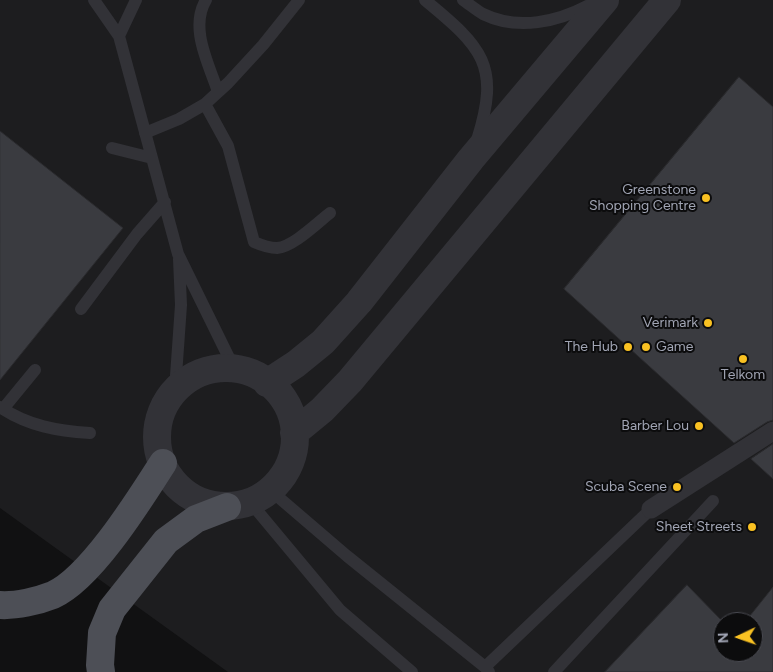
<!DOCTYPE html>
<html>
<head>
<meta charset="utf-8">
<style>
	body { margin:0 }
	#map { position:relative; width:773px; height:672px; overflow:hidden; background:#111112; font-family:Figtree,sans-serif }
	canvas { display:block }
	.north { position:absolute; left:713px; top:612px; width:50px; height:50px; box-sizing:border-box; background:#0c0c0d; border:1px solid #484950; border-radius:50%; rotate:267deg; font-size:14px; font-weight:700; line-height:20px; text-align:center; color:#a1a5b4 }
	.north::after { content:''; display:block; margin:auto; width:18px; height:22px; background:#f9c122; clip-path:polygon(50% 0,100% 100%,50% 72%,0 100%) }
</style>
</head>
<body>
<div id="map">
<canvas width="773" height="672"></canvas>
<div class="north">N</div>
</div>
<script>
const c = document.querySelector('canvas').getContext('2d');
c.lineJoin = 'round';
function paint(path, color) {
  c.fillStyle = color;
  c.fill(path, 'evenodd');
}
function stroke(path, color, width, dash) {
  c.strokeStyle = color;
  c.lineWidth = width;
  c.lineCap = dash ? 'butt' : 'round';
  c.setLineDash(dash || []);
  c.stroke(path);
}
function drawText(font, color, halo, rows, align = 'center') {
  c.font = font + ' Figtree,sans-serif';
  c.lineWidth = 4;
  c.setLineDash([]);
  c.textBaseline = 'middle';
  c.strokeStyle = halo;
  c.fillStyle = color;
  for (const [text, x, y, turn = 0] of rows) {
    c.save();
    c.translate(x, y);
    c.rotate((+turn || 0) * Math.PI / 180);
    c.textAlign = isNaN(turn) ? turn : align;
    if (halo) c.strokeText(text, 0, 0);
    c.fillText(text, 0, 0);
    c.restore();
  }
}
const built = new Path2D(`
	M0,0h773v672h-545l-228,-164zM723,622h30v30h-30z`);
const building = new Path2D(`
	M739,77l34,30v313l-6,2 -33,21 -170,-154z
	M0,131l123,97 -123,152z
	M773,444v35l-22,-20z
	M687,585l36,37v30h30v-30h-8l28,-35v85h-168z`);
const service = new Path2D(`
	M94,0l25,36
	M136,0l-17,36 59,218 56,114
	M206,0c-17,28 3,64 12,92
	M425,0c57,47 76,65 52,140
	M463,0c6,4 13,10 20,14 35,17 75,8 108,-10
	M205,104l23,42 26,96c7,3 15,6 23,6 16,-1 40,-25 53,-35
	M145,133l34,-14 26,-15 23,-21 35,-38 36,-45
	M112,148l40,10
	M81,309l56,-75 28,-32
	M175,390l6,-85 -2,-46
	M0,407c28,19 58,24 90,26
	M3,409l32,-39
	M270,490l77,66 138,111 4,5
	M250,502l90,108 72,62
	M485,667l166,-158
	M554,672l159,-171`);
const pedestrian = new Path2D(`
	M651,509l122,-78`);
const tertiary = new Path2D(`
	M157 437a69 69 0 1 1 138 0a69 69 0 1 1-138 0Z
	M267,383l29,-19 27,-22 36,-40 112,-143 134,-159
	M294,433l28,-23 28,-29 317,-381`);
const primary = new Path2D(`
	M0,605c16,1 38,-4 53,-10 38,-17 87,-96 110,-132
	M101,672l-1,-7 2,-32 10,-24 54,-68 30,-22 31,-12`);
const markers = [
	[706,198,5,"#f9c122"],
	[708,323,5,"#f9c122"],
	[628,347,5,"#f9c122"],
	[646,347,5,"#f9c122"],
	[743,359,5,"#f9c122"],
	[699,426,5,"#f9c122"],
	[677,487,5,"#f9c122"],
	[752,527,5,"#f9c122"]
];
const poiNames = [
	["Greenstone",696,190],
	["Shopping Centre",696,206],
	["Verimark",698,323],
	["The Hub",618,347],
	["Game",656,347,"left"],
	["Telkom",743,375,"center"],
	["Barber Lou",689,426],
	["Scuba Scene",667,487],
	["Sheet Streets",742,527]
];
paint(built, '#1d1d1f');
paint(building, '#3a3b40');
stroke(building, '#2b2b2e', 1);
stroke(service, '#323237', 12);
stroke(pedestrian, '#323237', 19);
stroke(tertiary, '#323237', 28);
stroke(primary, '#4d4f56', 28);
for (const [x, y, r, color] of markers) {
  const dot = new Path2D();
  dot.arc(x, y, r, 0, 2 * Math.PI);
  c.fillStyle = color;
  c.fill(dot);
  stroke(dot, '#0c0c0d', 2);
}
drawText('14px', '#a1a5b4', '#0c0c0d', poiNames, 'right');
</script>
</body>
</html>
